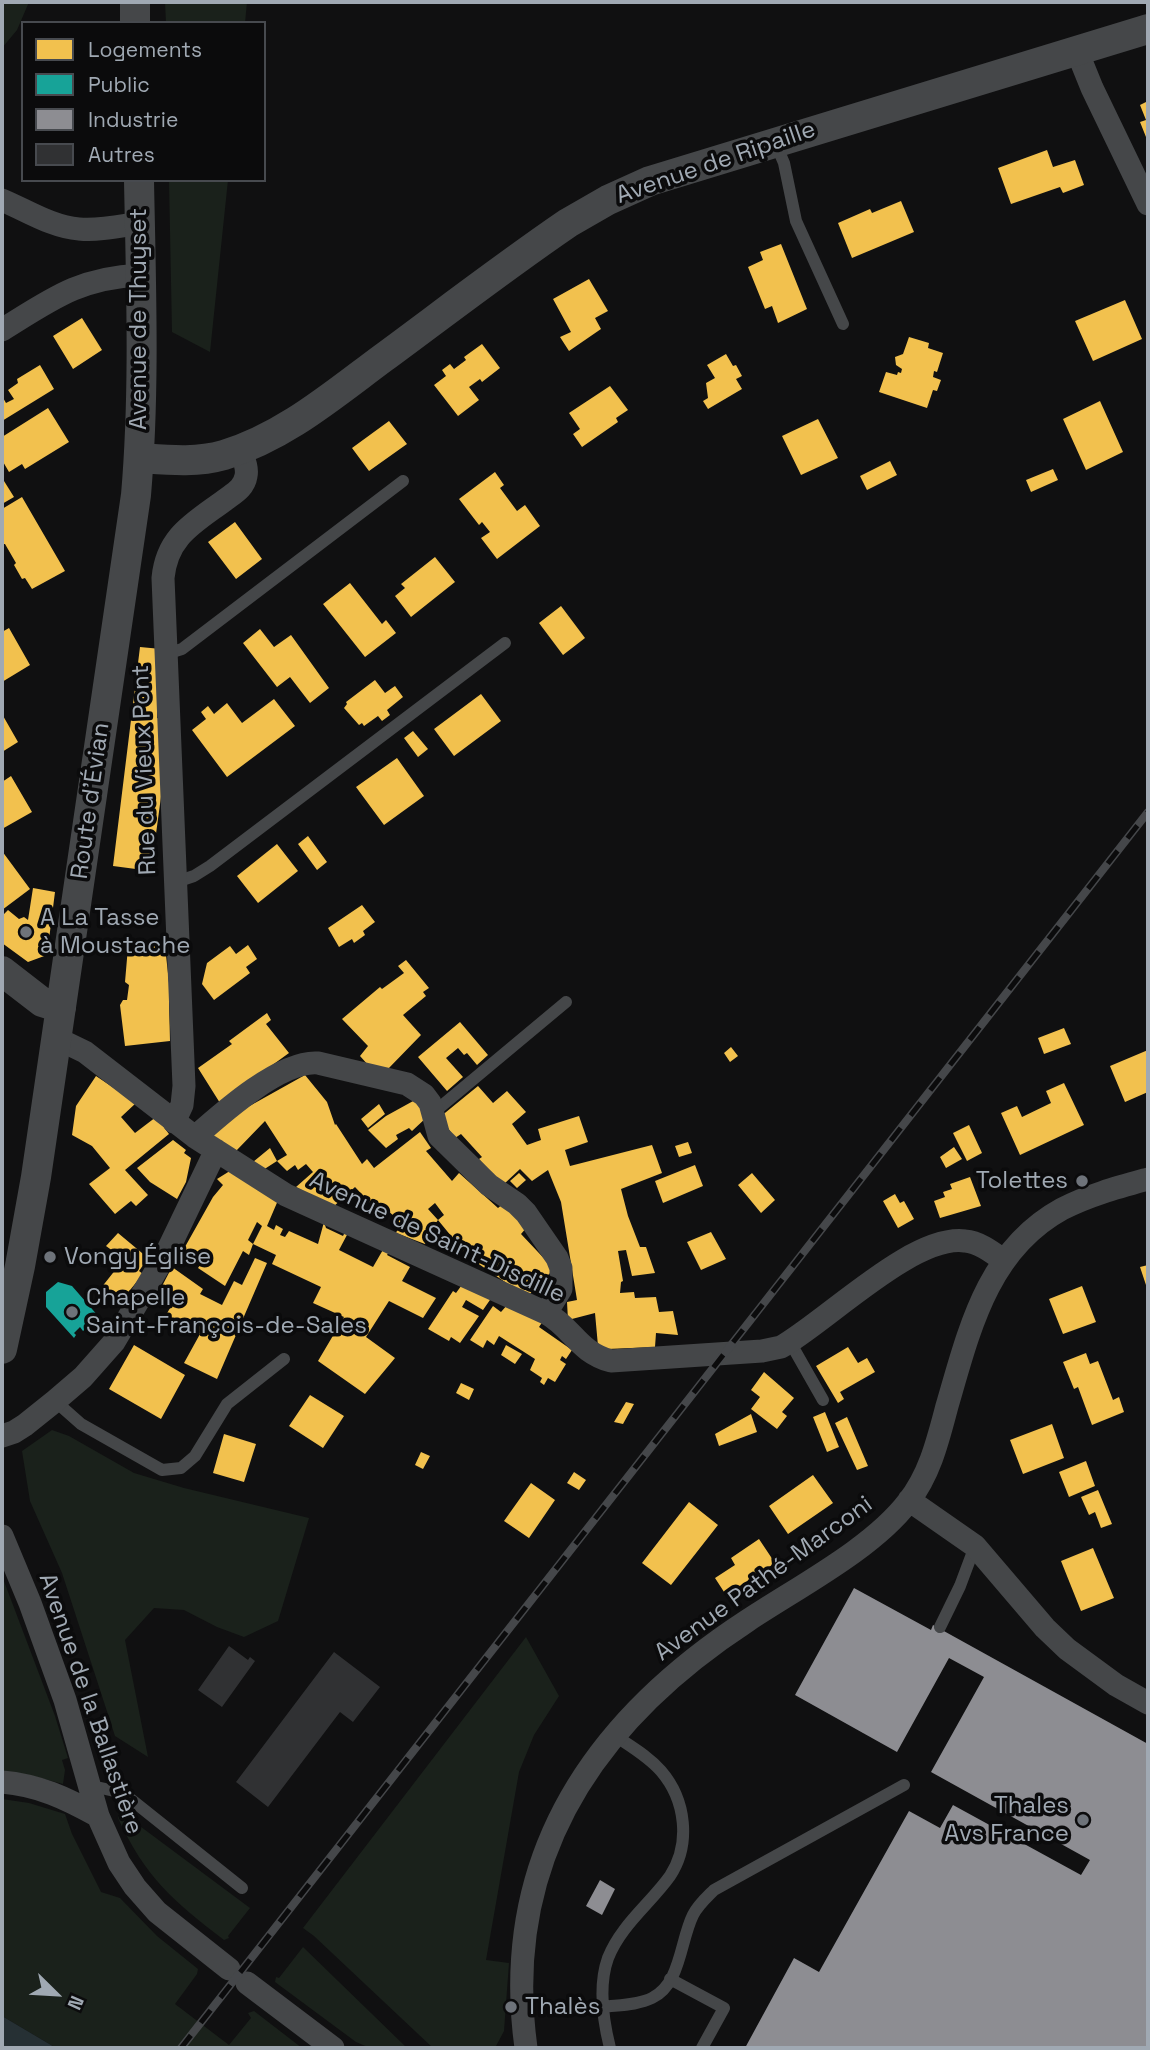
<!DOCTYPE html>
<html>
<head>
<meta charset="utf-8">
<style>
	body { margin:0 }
	#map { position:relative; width:1150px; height:2050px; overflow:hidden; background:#101011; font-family:"Space Grotesk",sans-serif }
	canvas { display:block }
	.frame { position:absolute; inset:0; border:4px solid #a0a9b3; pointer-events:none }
	.legend { position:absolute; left:21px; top:21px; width:245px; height:161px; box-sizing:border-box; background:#0b0b0c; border:2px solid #474a4f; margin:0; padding:9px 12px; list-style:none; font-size:21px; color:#a0a9b3 }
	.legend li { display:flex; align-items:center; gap:14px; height:35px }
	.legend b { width:35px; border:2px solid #474a4f }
	.north { position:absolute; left:21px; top:1959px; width:70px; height:70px; -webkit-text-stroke:5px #0b0b0c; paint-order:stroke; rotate:114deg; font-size:19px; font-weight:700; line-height:28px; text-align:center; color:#a0a9b3 }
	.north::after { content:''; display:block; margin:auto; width:24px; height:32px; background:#a0a9b3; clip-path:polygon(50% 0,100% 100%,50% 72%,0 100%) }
</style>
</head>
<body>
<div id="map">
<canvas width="1150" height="2050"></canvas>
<div class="frame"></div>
<ul class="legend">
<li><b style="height:19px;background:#f2c14e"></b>Logements</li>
<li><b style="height:19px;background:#17a398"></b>Public</li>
<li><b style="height:19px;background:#8d8d92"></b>Industrie</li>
<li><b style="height:19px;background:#303133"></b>Autres</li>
</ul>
<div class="north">N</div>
</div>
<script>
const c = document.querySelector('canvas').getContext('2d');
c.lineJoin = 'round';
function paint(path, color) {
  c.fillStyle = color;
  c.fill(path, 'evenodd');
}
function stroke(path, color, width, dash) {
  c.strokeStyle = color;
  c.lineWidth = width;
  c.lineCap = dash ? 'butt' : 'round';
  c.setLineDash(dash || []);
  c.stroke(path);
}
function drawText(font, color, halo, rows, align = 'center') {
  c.font = font + ' "Space Grotesk",sans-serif';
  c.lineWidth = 7;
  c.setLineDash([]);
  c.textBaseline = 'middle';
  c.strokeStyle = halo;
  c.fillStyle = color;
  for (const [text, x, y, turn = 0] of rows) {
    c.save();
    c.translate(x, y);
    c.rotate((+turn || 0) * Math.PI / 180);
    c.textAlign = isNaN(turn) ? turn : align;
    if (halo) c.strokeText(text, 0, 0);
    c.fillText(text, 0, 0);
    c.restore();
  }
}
const green = new Path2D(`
	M2,2h27l-12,28 -15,18z
	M165,2h82l-2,21h-79z
	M169,180h59l-18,172 -38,-20z
	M52,1430l17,6 65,37 50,15 125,30 -31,103 -34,16 -27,-10 -33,-17 -30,-2 -29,32 23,117 -33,-21 -53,-163 -32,-72 -8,-50z
	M2,1576l53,140 13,42 -6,2 3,10 -2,14 -34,-9 -27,-4z
	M526,1637l33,59 -25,39 -15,37 -33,188 23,3 -5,68 -9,17h-62l-119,-112 -11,-8z
	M2,1799l27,4 36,11 7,20 29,58 19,6 37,38 41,33 -1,5 -22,30 54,41 22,-27 -3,-5 6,-2 48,37h-246l-54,-32z
	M121,1812l129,96 -22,28 1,2 -5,2c-51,-39 -79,-63 -106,-122v-4z
	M303,1947l103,100 1,1h-37l-14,-6 -81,-60 1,-5 3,1z`);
const water = new Path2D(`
	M2,2016l54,32h-54z`);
const homes = new Path2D(`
	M1148,101v41l-8,-20 6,-2 -6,-15z
	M1047,150l6,17 22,-7 9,25 -21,8 -3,-6 -49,17 -13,-36z
	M901,201l13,31 -62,26 -14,-35 32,-14 2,4z
	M781,244l26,65 -29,14 -6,-17 -7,3 -17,-42 15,-7 -3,-8z
	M589,279l19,32 -13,7 6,11 -32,22 -9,-14 11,-5 -18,-33z
	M1125,300l17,39 -49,22 -18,-40z
	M82,318l20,32 -29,19 -20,-33z
	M909,337l20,6 -1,5 15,5 -6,19 -3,-1 -1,6 8,3 -4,11 -4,-1 -6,18 -48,-16 7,-20 11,3 1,-3 3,1 1,-4 -6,-4 -1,-8 8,-3z
	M482,344l18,24 -18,14 -2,-3 -11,8 10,13 -21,16 -24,-31 12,-9 -4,-6 8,-6 4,5 12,-9 -2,-3z
	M726,354l7,12 3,-1 6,11 -6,3 6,10 -34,20 -5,-8 5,-3 -2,-15 9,-5 -8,-13z
	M40,365l14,24 -52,32v-25l4,7 8,-4 -6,-9 10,-7 -1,-4z
	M610,386l18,24 -12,8 2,4 -36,25 -9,-13 7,-5 -11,-16z
	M1100,401l23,51 -37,18 -23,-51z
	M48,408l21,34 -44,27 -3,-5 -13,8 -7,-12v-23z
	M818,419l20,39 -37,17 -19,-39z
	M389,421l18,23 -38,27 -17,-23z
	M890,461l7,14 -30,15 -7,-14z
	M1053,469l5,11 -27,12 -5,-12z
	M495,472l9,13 -4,3 17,23 8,-6 15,21 -43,33 -16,-21 9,-6 -8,-10 -3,3 -20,-26z
	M4,481l10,16 -12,7v-22z
	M22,497l43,74 -33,18 -7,-11 -3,1 -8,-14 2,-2 -11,-19h-3v-35z
	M235,522l27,37 -26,20 -28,-37z
	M435,557l20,25 -44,35 -16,-21 10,-8 -4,-4z
	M350,583l32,41 4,-4 10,13 -31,24 -42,-53z
	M561,606l24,32 -22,17 -24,-32z
	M9,628l21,37 -28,17v-50z
	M260,629l14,18 17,-12 38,53 -19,15 -20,-26 -13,10 -34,-44z
	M140,647l21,2 -4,69 6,1 2,48 -14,104 -38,-5z
	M375,680l10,13 10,-7 8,11 -16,13 3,5 -8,6 -4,-5 -14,10 -2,-3 -3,2 -15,-17 3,-4 -1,-2z
	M481,694l20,27 -47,35 -20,-27z
	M274,699l21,27 -68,51 -35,-47 14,-11 -5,-7 7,-6 6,8 13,-11 15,20z
	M2,714l16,28 -16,10z
	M413,731l15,18 -10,8 -14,-19z
	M397,758l27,38 -40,29 -28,-38z
	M11,776l21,36 -30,17v-47z
	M308,836l19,26 -10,8 -19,-26z
	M277,844l21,27 -40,32 -21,-27z
	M2,851l28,38 -28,21z
	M33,888l22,4 -8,63 -19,7 -26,-19v-27l6,-6 11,9 5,-2 4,3z
	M362,905l13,17 -12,9 2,4 -11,8 -2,-4 -13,8 -11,-19z
	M248,945l9,14 -11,8 4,6 -36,27 -12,-16 5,-21 23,-17 6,8z
	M165,946l6,55h-2l1,40 -45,5 -5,-41 3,-5h4l2,-15 -4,-3 3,-35z
	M406,960l23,28 -6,4 3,4 -23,19 18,20 -34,35 -18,-4 -9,-10 8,-10 -26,-27 38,-32 2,2 22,-16 -6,-7z
	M267,1013l4,7 -5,4 23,29 -69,50 -22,-35 34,-24 -3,-3z
	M460,1022l28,33 -11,10 -10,-12 -3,2 -6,-7 -12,10 17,19 -16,14 -29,-34z
	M1064,1028l7,16 -27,10 -6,-16z
	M731,1047l7,9 -8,6 -6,-9z
	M1148,1050v42l-23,10 -15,-36z
	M305,1075l22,27 8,23 1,-1 26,40 5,-5 7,9 46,-36 11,16 -5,3 26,30 7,-8 39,35 6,-5 23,24 -6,7 33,35 -27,28 -57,-39 -16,-14 2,-2 -18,-22 6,-5 -9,-12 -7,6 10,11 -8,11 -5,13 -29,-11 4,-9 -6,-8 -20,-17 -4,4 -15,-16 -22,20 -37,-20 17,-15 -7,-8 -8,6 -3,-5 -8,6 -10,-10 10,-6 -22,-34 -29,30 -26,-16 27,-22z
	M96,1076l40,27 -15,14 14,16 21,-16 13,17 -44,36 23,25 -12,11 -5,-5 -16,13 -26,-30 21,-16 -18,-22 -20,-11 4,-29z
	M1064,1083l20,42 -64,30 -19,-42 16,-7 5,11 29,-14 -5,-12z
	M478,1086l15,17 14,-12 19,21 -14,12 15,21 14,-5 -3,-11 41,-13 9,26 -23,8 5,16 82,-21 10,28 -41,16 7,27 12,31h6l9,26 -23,3 -6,-26 -8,1 5,30 -2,1 -1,11 14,-1 1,6 21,-1 3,15 14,-1 5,24 -22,-2 -1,14 -48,2 -9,-3 -3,-33 -27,7 -1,-18 10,-2 -16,-98 -13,-32 -16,11 -12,-12 -17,16 -24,-26 3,-2 -21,-23 -6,4 -15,-21z
	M415,1100l12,17 -15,14 -3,-3 -13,7 2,4 -12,9 -18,-18 18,-14z
	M379,1104l6,10 -17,14 -7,-9z
	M969,1125l13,28 -15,8 -14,-28z
	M173,1140l13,10 -2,3 7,5 -5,24 -9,17 -27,-17 -13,-14z
	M688,1142l4,11 -13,4 -4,-11z
	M954,1147l8,12 -16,9 -6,-11z
	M270,1148l7,13 -14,9 -10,-8z
	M695,1165l8,21 -40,17 -8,-22z
	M233,1169l46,29 -12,28 7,4 2,-5 7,4 -3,6 5,2 4,-6 29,13 6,-22 2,6 17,8 2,-4 3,1 -9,17 34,17 11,-19 6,2 -3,5 23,12 -8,14 34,17 -13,20 -34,-17 -23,36 29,21 -30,36 -47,-33 26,-44 -31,-14 8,-16 -49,-23 4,-9 -23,-11 9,-18 -5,-4 -9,18 5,4 -4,11 -6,-4 -18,35 -27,-18 4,-6 -10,-6 -3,4 -8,-6 32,-57 10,-12 -6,-6z
	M519,1173l7,7 -9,8 -7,-7z
	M752,1173l23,27 -14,13 -23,-28z
	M970,1177l11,29 -41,12 -6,-17 11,-4 -2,-5 9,-3 -2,-5z
	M895,1194l5,9 4,-2 10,18 -16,9 -15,-27z
	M711,1232l15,27 -25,11 -14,-28z
	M118,1233l30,25 -9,13 4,3 -25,31 -17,-17 23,-29 -18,-13z
	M255,1258l12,5 -50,116 -33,-16 16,-29 -34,-19 10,-17 -15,-10 11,-21 31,22 -3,5 22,11 12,-24 8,4z
	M1148,1265v26l-8,-24z
	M464,1282l28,15 -9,13 -17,-10 -4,7 17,9 -19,27 -9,-6 -2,4 -21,-12 25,-38 3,2z
	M1082,1286l14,36 -33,12 -14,-35z
	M508,1304l35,17 -4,6 33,23 -6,9 -4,-3 -2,4 6,4 -11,18 -7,-4 -4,7 -4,-3 2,-4 -12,-8 5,-11 -36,-23 -5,9 -7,-5 -4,8 -13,-8 23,-34 8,6z
	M134,1345l51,30 -24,44 -52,-30z
	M506,1345l16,9 -7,10 -14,-9z
	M848,1347l10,16 9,-5 8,14 -35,20 4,7 -6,4 -22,-37z
	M1086,1353l4,11 8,-3 15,39 6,-3 5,15 -32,13 -14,-38 -4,2 -11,-27z
	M764,1372l30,26 -12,14 5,4 -10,13 -26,-20 9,-12 -9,-7z
	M461,1383l13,6 -5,11 -13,-7z
	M310,1395l34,21 -21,32 -34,-22z
	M626,1402l8,2 -11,20 -9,-2z
	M825,1412l14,35 -12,5 -14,-35z
	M751,1414l6,18 -38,14 -4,-12z
	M847,1417l21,49 -11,4 -22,-47z
	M1052,1424l12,34 -41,16 -13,-34z
	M224,1434l32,10 -12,38 -31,-9z
	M421,1452l9,4 -7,13 -8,-4z
	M1086,1461l9,25 -26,11 -10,-25z
	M574,1472l12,8 -7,10 -12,-7z
	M813,1475l20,28 -45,31 -19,-28z
	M531,1483l24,17 -26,38 -25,-17z
	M1098,1490l14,34 -11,4 -6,-16 -6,3 -8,-18z
	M689,1502l29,23 -47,60 -29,-22z
	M759,1539l16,24 -49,32 -11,-17 20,-13 -4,-7z
	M1093,1548l21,50 -33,13 -20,-50z`);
const public = new Path2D(`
	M58,1282l14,4 27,31 -3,3 -3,-4 -6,5 3,4 -7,6 -3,-4 -6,6 2,2 -2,3 -28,-31v-15z`);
const industry = new Path2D(`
	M854,1588l77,42 2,-5 215,119v304h-403l49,-90 25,14 90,-161 31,17 13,-23 128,70 9,-15 -159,-88 53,-95 -35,-19 -52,94 -102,-57z
	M600,1880l15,9 -13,26 -16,-9z`);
const building = new Path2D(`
	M229,1646l19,14 2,-3 5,4 -33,46 -24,-17z
	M334,1652l46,35 -27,35 -13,-10 -72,95 -32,-25z`);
const service = new Path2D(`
	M775,142l9,21 12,58 47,103
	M166,654l16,-5 221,-168
	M176,882l18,-6 16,-10 295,-223
	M433,1113l133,-111
	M790,1342l33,58
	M55,1401l26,23 81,46 19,-2 14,-12 32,-52 57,-45
	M940,1627l20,-41 15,-40
	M90,1789l11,-1 22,5 119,95
	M670,1979l54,29 -22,40
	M603,2007c16,-2 35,-2 49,-9 29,-14 28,-57 41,-83 5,-10 13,-17 21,-25l190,-105
	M610,2048c-7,-28 -12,-62 -2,-90 13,-33 42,-54 62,-82 21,-32 16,-76 -9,-105 -13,-15 -31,-25 -47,-36`);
const minor = new Path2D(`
	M1077,51l15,37 56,116
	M2,200c24,10 50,27 77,29 20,2 41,-3 61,-6
	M2,330c50,-31 77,-52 138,-55
	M56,1038l29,14 110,85 91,58 260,118c27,15 32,39 65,48l151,-10 19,-4c46,-26 132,-113 184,-106 14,1 27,11 38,19
	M174,1122l8,-17 2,-19 -21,-508c4,-42 31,-55 62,-78 9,-7 19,-12 21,-24 2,-9 -3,-18 -6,-27
	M195,1137c27,-24 86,-77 123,-74l89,21 17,11 6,8 9,33 50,49 28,19 9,9 31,45 4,10v21l-15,24
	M2,1436l12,-4 11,-7 30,-24 28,-24 31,-35 52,-88 50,-104
	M909,1500l66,46 70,82 22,21 49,36 32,18
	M2,1536l28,67 35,97 33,116 21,47 16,24 22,25 72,57
	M2,1782c36,3 64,16 96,34
	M247,1983l86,65
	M526,2048c-26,-190 68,-327 221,-427 51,-34 125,-72 161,-119 22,-28 30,-62 39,-96 22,-75 40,-156 115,-197 27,-14 57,-22 86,-30`);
const tertiary = new Path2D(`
	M135,2v21
	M139,458c29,2 57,5 85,-3 60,-18 109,-60 159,-97 61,-45 122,-92 185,-135l40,-23 42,-19 498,-152
	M2,971l40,31 19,6
	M2,1349l18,-83 16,-89 100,-682c9,-105 5,-210 3,-315`);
const rail = new Path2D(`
	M181,2048l967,-1236`);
const markers = [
	[26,932,7,"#6e737a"],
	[1082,1181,7,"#6e737a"],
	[50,1257,7,"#6e737a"],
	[72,1312,7,"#6e737a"],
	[1083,1820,7,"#6e737a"],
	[511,2007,7,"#6e737a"]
];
const streetNames = [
	["Avenue de Ripaille",716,163,-19],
	["Avenue de Thuyset",139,319,-90],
	["Rue du Vieux Pont",145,770,-92],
	["Route d'Évian",91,801,-82],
	["Avenue de Saint-Disdille",437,1238,25],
	["Avenue Pathé-Marconi",764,1579,-36],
	["Avenue de la Ballastière",90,1704,71]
];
const poiNames = [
	["A La Tasse",40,918],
	["à Moustache",40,946],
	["Tolettes",1068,1181,"right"],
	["Vongy Église",64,1257],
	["Chapelle",86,1298],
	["Saint-François-de-Sales",86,1326],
	["Thales",1069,1806,"right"],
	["Avs France",1069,1834,"right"],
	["Thalès",525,2007]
];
paint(green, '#1a211b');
paint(water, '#263034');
paint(homes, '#f2c14e');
paint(public, '#17a398');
paint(industry, '#8d8d92');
paint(building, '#303133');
stroke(service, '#454749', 12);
stroke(minor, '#454749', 23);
stroke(tertiary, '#454749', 30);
stroke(rail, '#45474a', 8);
stroke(rail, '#0b0b0c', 5, [16]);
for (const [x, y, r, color] of markers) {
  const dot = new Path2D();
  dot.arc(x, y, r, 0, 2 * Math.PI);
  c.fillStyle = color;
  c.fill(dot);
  stroke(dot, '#0b0b0c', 2.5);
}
drawText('24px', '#a0a9b3', '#0b0b0c', streetNames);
drawText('24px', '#a0a9b3', '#0b0b0c', poiNames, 'left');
</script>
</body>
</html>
